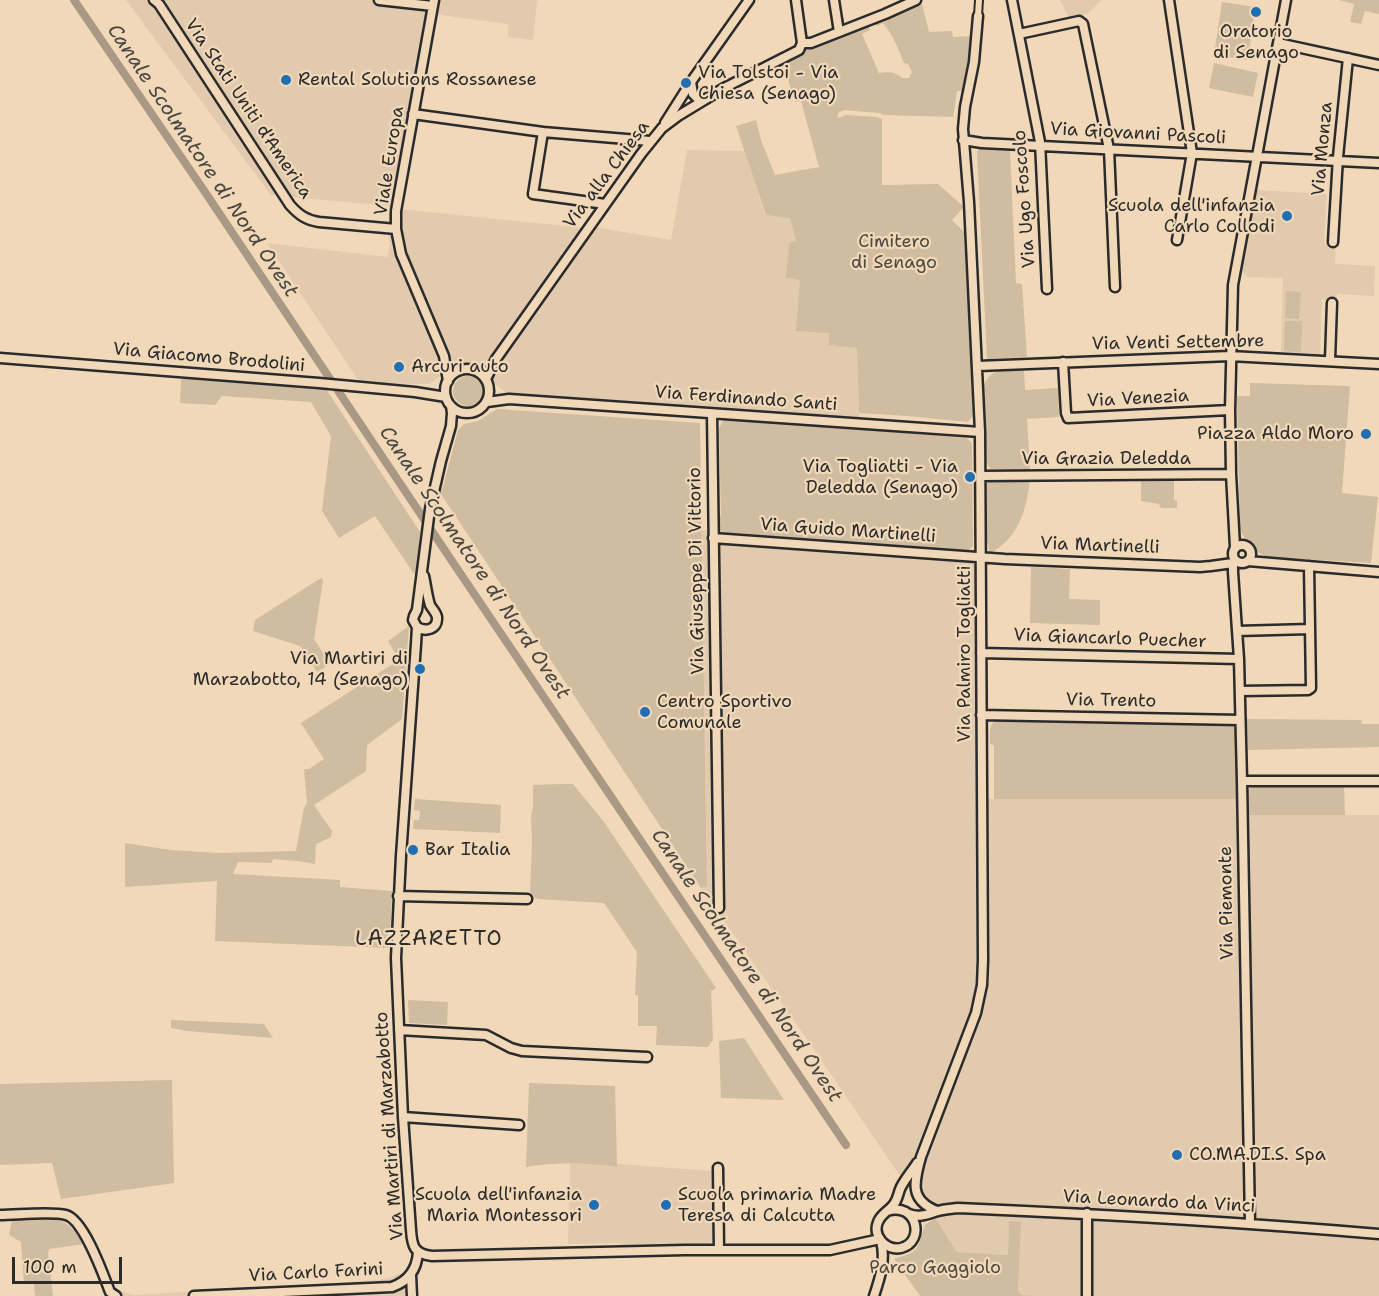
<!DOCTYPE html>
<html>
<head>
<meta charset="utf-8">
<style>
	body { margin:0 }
	#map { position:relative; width:1379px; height:1296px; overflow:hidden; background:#f1d8b8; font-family:"Shantell Sans",sans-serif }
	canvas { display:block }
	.scale { position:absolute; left:12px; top:1257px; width:110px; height:27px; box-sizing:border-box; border:3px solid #2b2b2b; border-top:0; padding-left:8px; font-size:18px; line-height:21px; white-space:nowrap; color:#2b2b2b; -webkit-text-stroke:4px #f1d8b8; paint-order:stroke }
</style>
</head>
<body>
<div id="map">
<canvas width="1379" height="1296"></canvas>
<div class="scale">100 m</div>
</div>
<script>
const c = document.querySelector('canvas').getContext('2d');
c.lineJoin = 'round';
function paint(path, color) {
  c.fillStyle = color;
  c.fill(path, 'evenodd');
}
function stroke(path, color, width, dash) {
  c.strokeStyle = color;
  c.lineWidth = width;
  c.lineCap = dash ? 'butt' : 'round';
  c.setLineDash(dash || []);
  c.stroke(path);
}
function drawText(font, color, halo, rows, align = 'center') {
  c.font = font + ' "Shantell Sans",sans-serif';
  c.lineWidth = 4.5;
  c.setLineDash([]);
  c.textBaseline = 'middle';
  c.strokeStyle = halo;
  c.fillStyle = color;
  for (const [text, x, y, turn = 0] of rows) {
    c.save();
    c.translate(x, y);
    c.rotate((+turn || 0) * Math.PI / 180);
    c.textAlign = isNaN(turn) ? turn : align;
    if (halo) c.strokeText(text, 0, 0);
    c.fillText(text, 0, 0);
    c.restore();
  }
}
const built = new Path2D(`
	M126,0h411l-4,40 -25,-3v-13l-75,-10 -34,195 186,19 9,-1 77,13 16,-90 58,1 20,64 25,2 6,25 -10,36 14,2 30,53 -1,12 28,2 2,72 -353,-26 -34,-28 -20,3 -23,16 -69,-1 -93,-140 120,14 3,-12 -2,-12 1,-27 -118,-11z
	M1060,0h42l-15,14 -18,4z
	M1256,190l71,4 -3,49 12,2 -1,19 40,2 -1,30 -37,-2 -1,7 -14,-1 -2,54 -39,-2 2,-74 -36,-1 -6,-6z
	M702,530l275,22 3,247h260l2,16h137v481h-341l-17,-1 -3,-3 3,-70h-12l-1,33 -51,-3 -22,-33 -5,1 -117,-172 -112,-160 6,-2z
	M570,1162l29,2 17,3 1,-3 95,7 3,67 -6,6 -89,1v-2l-52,1z
	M398,1274l11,4 2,18h-302l7,-8 5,4 7,2 8,1 243,-15 13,-3z`);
const green = new Path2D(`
	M921,0l8,32 23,-1 1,6 19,-1 -10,55h-5l-4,26 -70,-2 -3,-2 -36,-3 -6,3v5l8,-3 31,2 5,2v66l56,-1 26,23 -12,13 12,12 9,183 -5,7 -61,-6 -48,-3 -2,-65 -28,-3v-12l-33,-2 4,-51 -14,-2 3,-35 7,-2 -6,-23 -24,-3 -30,-89 20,-6 5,20 14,35 44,-8 -18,-66 -6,1 -13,-42 85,-36 3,6 -8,4 17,39c9,-1 16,-2 23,5h7l3,-6 -4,-8 -4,-1c-6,-15 -11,-28 -21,-40l-6,3 -3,-5z
	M1339,0h40v14l-14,-3 -4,13 -11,-2 4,-18z
	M1222,2l33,5 -7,53 -34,-5z
	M1214,63l44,10 -5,24 -44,-9z
	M981,148l29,2 6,133 6,1 5,73 -40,2 -10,-207 1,-2z
	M1286,291l15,1 -2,27 -14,-1z
	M1285,321h17l-1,31 -17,-1z
	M1024,370l1,20 33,-2 1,29 -32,2 3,51 -39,-1 -5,-6 -3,-75c7,-22 21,-17 41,-18z
	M453 391a15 15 0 1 1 30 0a15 15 0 1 1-30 0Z
	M186,377l140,12 94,143 -3,40 -3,2 -39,-58 -36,22 -17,-27 9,-75 -20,-34 -89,-6 -7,9 -35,-2 1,-22 2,-3z
	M1250,383l100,3 -8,107 36,4 -7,66 -104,-6c-11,-4 -24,-18 -27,-29l-3,-132h13z
	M497,409l203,14 7,463 -6,2 -260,-394 17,-64 6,-6 14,-3z
	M727,419l239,19 5,4 1,3 1,101 -6,5 -244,-19 -5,-4 -2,-9 5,-4 -2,-87 4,-7z
	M1030,479c-3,30 -12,60 -40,74l-3,-11v-58l5,-4z
	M1141,479h33v21l3,1v7h-16l-2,-4 -18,-3z
	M1031,567l39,2 -1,30 31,1v25l-70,-2z
	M321,578l2,2 -9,59 16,25 -13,8 -17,-26 -47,-15 2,-11z
	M409,626l-7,93 -35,26 -1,26 -52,34 18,26 -1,6 -15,7 -1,20 -17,-3 -25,-2 -1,4 -34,-1 -5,12 107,6v7l52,4 -2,57 -175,-7 2,-60 -92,6v-44l46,7 48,3 77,-2 8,-43 3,-5 -3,-34h5l15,-10 -23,-36 98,-63 -11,-19z
	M1247,719l114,1 1,4h17v23l-131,3z
	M995,720l234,3 8,5 1,71h-244v-54l-4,-1c0,-10 -2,-17 5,-24z
	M560,784h13l31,38 112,166 -5,3 2,49 -5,7 -52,-2 1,-19h-19v-31h-3l2,-43 -33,-49 -66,-4 -8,-4 2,-54 -1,-24 2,-11v-21z
	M1253,785h91l1,30h-96l-1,-24z
	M415,799l86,6 -1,28 -87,-4 1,-9h5l1,-9 -6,-1z
	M408,1000l40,2 -1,23 -38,-2z
	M171,1020l93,4 9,14 -86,-7 -16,-3z
	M744,1038l40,62 -63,-2 -2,-57z
	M172,1080l2,103 -113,16 -9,-36 -52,2v-81z
	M529,1083l86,3 2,81c-31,-5 -60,-5 -91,0z
	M935,1218l22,34 51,3 1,-34 12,1 -3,70 4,3 16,1h-118l-26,-37c27,-8 23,-10 31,-34z
	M52,1219c16,2 24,11 31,25l-34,5 -1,5 5,42h-18l-1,-13h-10l-3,-41 -12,-7 3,-15z`);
const canal = new Path2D(`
	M74,0l131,192 251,375 390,578`);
const pedestrian = new Path2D(`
	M978,16l1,-16`);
const minor = new Path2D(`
	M154,0l5,4 131,201c9,10 16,15 29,17l77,7
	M379,0l54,6
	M434,0l-38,211v18l5,25 43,102 4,25
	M796,0l6,43
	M834,0l5,32
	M1012,0l28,142 7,147
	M1169,0l23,153 -15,87
	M1019,34l60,-13 4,3 26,125 6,138
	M802,43h9l74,-29 31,-14
	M1278,43l101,22
	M691,82l2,12 7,7
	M413,114l130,18 107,9
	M665,123l26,-41 58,-82
	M543,132l-10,62 72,10
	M963,140l19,3 397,20
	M1333,242l5,-85 10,-99
	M0,358l319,25 96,9 31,5
	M1330,360l2,-57
	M1063,362l3,51 2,5 162,-8
	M978,366l252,-10 149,8
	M445 391a22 22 0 1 1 44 0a22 22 0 1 1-44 0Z
	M486,379l10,-20 145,-205 21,-26 16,-12 46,-28 75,-38 3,-7
	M487,402l22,-3 471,33
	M451,406l1,7 -1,13 -10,35 -11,48 -12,93 -1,8 -3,6 -1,4 4,7 -1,17 -15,212 -5,102 7,159 8,113c1,16 3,24 21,26l253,-6h145l50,-11
	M712,414l7,494
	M981,476l250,-2
	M713,538l292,21 195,8 11,-1 22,-3
	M1233 554a9 9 0 1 1 18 0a9 9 0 1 1-18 0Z
	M1235,547l-4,-73 -1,-64 3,-125 53,-285
	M1235,561l-2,2v9l6,87 3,122 8,442
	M1248,561l131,11
	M417,627c8,5 21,3 20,-10 -1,-5 -5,-8 -7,-12 -3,-10 -4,-20 -6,-29
	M1237,631l73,-2
	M981,653l258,6
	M1240,691l68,-1 3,-2 -2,-122
	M981,715l259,5
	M1242,781h137
	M398,896l129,3
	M399,1030l87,5 25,13 11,3 125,6
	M403,1117l116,8
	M718,1168l1,82
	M887,1211c30,-10 39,31 14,37 -15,3 -29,-12 -23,-26 3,-8 11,-11 16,-18 4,-5 4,-11 7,-17 4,-8 11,-16 16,-24
	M937,1211c-28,-11 -23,-29 -16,-54l55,-144 6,-28 1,-25 -3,-528 -11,-230 -6,-73 2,-22 9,-45 4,-46
	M1087,1213v83
	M909,1214c11,4 19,0 29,-3 7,-2 13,-2 20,-3 141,6 281,14 421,26
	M0,1215c17,0 51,-4 66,0 18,5 37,59 44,77l6,4
	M411,1275l1,21
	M194,1296l198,-9c17,-6 25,-18 26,-35
	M874,1296c6,-18 12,-36 7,-55`);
const markers = [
	[1256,12,6,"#1f6fb2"],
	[286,80,6,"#1f6fb2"],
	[686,83,6,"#1f6fb2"],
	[1287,216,6,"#1f6fb2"],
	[399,367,6,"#1f6fb2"],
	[1366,434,6,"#1f6fb2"],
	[970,477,6,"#1f6fb2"],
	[420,669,6,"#1f6fb2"],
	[645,712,6,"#1f6fb2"],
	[413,850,6,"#1f6fb2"],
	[1177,1155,6,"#1f6fb2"],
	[594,1205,6,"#1f6fb2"],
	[666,1205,6,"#1f6fb2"]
];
const poiNames = [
	["Oratorio",1256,32,"center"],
	["di Senago",1256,53,"center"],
	["Via Tolstoi - Via",698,73],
	["Chiesa (Senago)",698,94],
	["Rental Solutions Rossanese",298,80],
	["Scuola dell'infanzia",1275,206,"right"],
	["Carlo Collodi",1275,227,"right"],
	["Arcuri auto",411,367],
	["Piazza Aldo Moro",1354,434,"right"],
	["Via Togliatti - Via",958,467,"right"],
	["Deledda (Senago)",958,488,"right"],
	["Via Martiri di",408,659,"right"],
	["Marzabotto, 14 (Senago)",408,680,"right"],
	["Centro Sportivo",657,702],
	["Comunale",657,723],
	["Bar Italia",425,850],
	["CO.MA.DI.S. Spa",1189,1155],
	["Scuola dell'infanzia",582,1195,"right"],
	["Maria Montessori",582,1216,"right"],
	["Scuola primaria Madre",678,1195],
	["Teresa di Calcutta",678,1216]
];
const streetNames = [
	["Via Stati Uniti d'America",248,109,56],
	["Via Giovanni Pascoli",1138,134,3],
	["Via Monza",1323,149,-85],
	["Viale Europa",390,161,-81],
	["Via alla Chiesa",607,175,-53],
	["Via Ugo Foscolo",1025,199,-94],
	["Via Venti Settembre",1178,343,-1],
	["Via Giacomo Brodolini",209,358,5],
	["Via Ferdinando Santi",746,399,4],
	["Via Venezia",1138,399,-3],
	["Via Grazia Deledda",1106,459],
	["Via Guido Martinelli",848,531,4],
	["Via Martinelli",1100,546,2],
	["Via Giuseppe Di Vittorio",697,571,-91],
	["Via Giancarlo Puecher",1110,639,2],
	["Via Palmiro Togliatti",965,654,-90],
	["Via Trento",1111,701,1],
	["Via Piemonte",1227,903,-91],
	["Via Martiri di Marzabotto",390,1126,-94],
	["Via Leonardo da Vinci",1159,1202,3],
	["Via Carlo Farini",316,1273,-3]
];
const parkNames = [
	["Cimitero",894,242],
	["di Senago",894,263],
	["Parco Gaggiolo",935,1268]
];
const waterNames = [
	["Canale Scolmatore di Nord Ovest",202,161,56],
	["Canale Scolmatore di Nord Ovest",474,563,56],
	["Canale Scolmatore di Nord Ovest",746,966,56]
];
const quarterNames = [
	["LAZZARETTO",429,940]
];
paint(built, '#e1caad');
paint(green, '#d0bca0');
stroke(canal, '#a89884', 8);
stroke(pedestrian, '#2b2b2b', 10);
stroke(minor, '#2b2b2b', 13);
stroke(pedestrian, '#f1d8b8', 6);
stroke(minor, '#f1d8b8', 8);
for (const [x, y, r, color] of markers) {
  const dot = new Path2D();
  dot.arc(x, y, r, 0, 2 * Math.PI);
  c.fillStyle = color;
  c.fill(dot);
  stroke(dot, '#f1d8b8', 2);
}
drawText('18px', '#2b2b2b', '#f1d8b8', poiNames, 'left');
drawText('18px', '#2b2b2b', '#f1d8b8', streetNames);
drawText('18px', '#4c4842', '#f1d8b8', parkNames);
drawText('italic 20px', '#4a4641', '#f1d8b8', waterNames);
c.letterSpacing = '1.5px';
drawText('21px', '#2b2b2b', '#f1d8b8', quarterNames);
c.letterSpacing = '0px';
</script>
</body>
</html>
